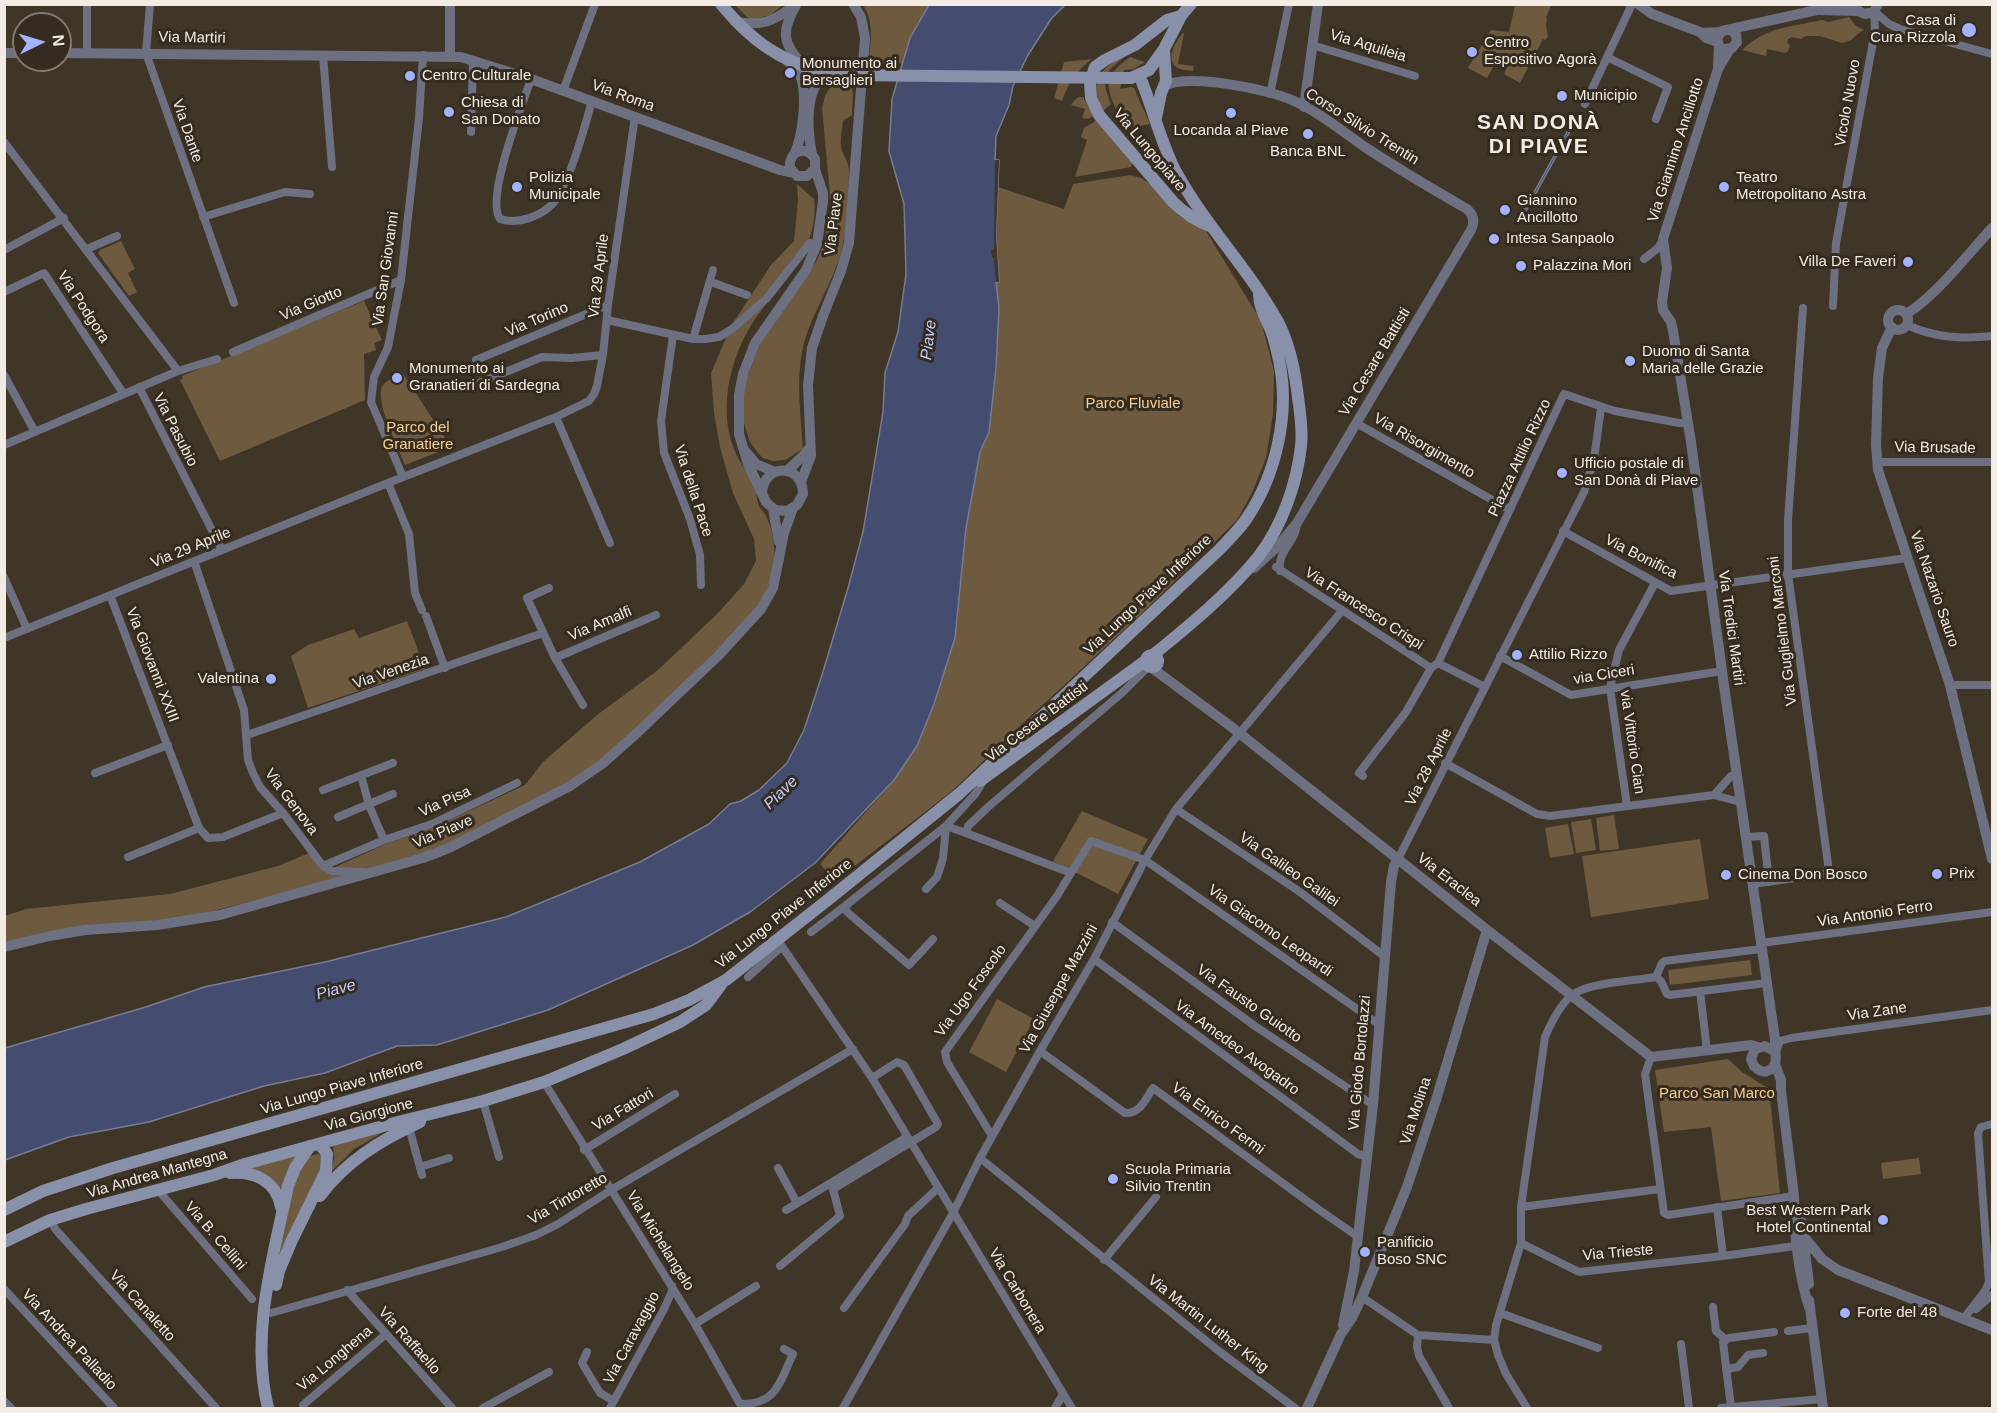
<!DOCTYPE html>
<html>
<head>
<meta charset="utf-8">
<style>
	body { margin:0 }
	#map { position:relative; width:1997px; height:1413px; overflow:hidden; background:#3f3628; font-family:Arial,sans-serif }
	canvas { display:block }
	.frame { position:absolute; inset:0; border:6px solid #f2ece4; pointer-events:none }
	.north { position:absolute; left:12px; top:12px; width:60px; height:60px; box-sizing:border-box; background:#352c1f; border:2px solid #81796e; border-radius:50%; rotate:85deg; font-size:16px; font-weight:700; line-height:24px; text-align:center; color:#f2ece4 }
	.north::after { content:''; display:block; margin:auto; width:21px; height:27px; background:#a2b2fd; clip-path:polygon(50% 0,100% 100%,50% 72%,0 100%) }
</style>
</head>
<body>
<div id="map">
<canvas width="1997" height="1413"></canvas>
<div class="frame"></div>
<div class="north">N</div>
</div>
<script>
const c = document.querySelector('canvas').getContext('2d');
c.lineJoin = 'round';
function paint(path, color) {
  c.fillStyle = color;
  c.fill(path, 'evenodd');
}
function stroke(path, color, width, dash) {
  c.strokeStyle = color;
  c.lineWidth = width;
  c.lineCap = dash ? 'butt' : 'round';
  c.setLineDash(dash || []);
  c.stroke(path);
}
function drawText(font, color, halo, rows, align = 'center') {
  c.font = font + ' Arial,sans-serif';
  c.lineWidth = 6;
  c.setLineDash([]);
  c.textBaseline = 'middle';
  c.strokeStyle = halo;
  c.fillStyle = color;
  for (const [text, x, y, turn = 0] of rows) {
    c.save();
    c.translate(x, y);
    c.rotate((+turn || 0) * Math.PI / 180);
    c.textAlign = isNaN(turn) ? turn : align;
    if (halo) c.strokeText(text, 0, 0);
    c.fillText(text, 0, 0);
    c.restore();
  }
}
const green = new Path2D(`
	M735,5h48l-13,10 -20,5z
	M863,5h74l-30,58 -38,3c0,-22 7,-42 -6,-61z
	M1515,5h36l-5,13 1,1 -1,7 2,11 -3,3 -2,-1 -23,44 -16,-9 2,-5 -11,-5 -8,14 -19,-10 23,-38 18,2z
	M1849,17l7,9 8,4 -4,2 -9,8 -9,3 -22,-7h-14l-5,3 -9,-2 -4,2 -1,4 3,2 -2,6 -3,2 -18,-4 -1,7 -24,-6c24,-23 48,-23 80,-30l6,2z
	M1183,33h1l-6,31 16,2 -1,5c-5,-1 -11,-1 -15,-3 -14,-8 -2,-27 5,-35z
	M1126,56c-22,17 -26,20 -15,48l-8,7c-14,-28 -4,-44 23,-55z
	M1130,57l15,5 -11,7 -10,1 -4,19 11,-2 3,1 16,36 -22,4h-3c-14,-33 -30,-46 5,-71z
	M1092,59c-15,11 -24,24 -30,42l-8,-3 10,-36z
	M837,84l14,1 2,8 -1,22 -9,6c-1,9 -4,22 -1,30 3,7 6,11 7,19 -1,27 -1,56 -8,83 -10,34 -32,64 -39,99 -6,31 -1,66 1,97l-18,11 -12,1 -10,-3 -5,-5 -8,-11 -6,-19 -1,-22 2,-18 18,-47 37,-49 17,-27 7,-17 7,-37 -9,-98 3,-12 7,-11z
	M1079,97h4l11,19 -6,3 -6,-1 3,-9 -14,-4 5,-6z
	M1097,120l36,43 -2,4 -56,10 12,-37 -6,-3 3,-9z
	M1130,175l11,3 12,8 26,30 27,15 55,90 13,50 -1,43 -7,44 -14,35 -15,27 -97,95 -117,108 -72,69 -116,89 -15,-17 74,-84 23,-34 17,-42 21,-66 11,-110 14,-76 9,-20 10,-124 -3,-26 3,-1 -3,-46 2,-48 66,22 9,-25z
	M797,184l17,15c7,53 -41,89 -65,130 -9,15 -15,32 -19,49 -5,22 -5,50 4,71 5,14 16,25 21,38 2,6 1,13 4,19 2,4 6,7 8,12 6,13 9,33 7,47 -5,38 -36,64 -61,89 -39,40 -80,81 -124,114 -29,21 -62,36 -93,52 -39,21 -80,40 -125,49 -12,2 -26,-1 -38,-1l55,-25 40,-13 97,-45 18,-23 54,-47 61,-45 59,-56 27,-30 12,-23 -2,-22 -21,-46 -13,-46 -6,-34 -3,-40 20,-47 40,-61 23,-24 4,-41z
	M121,241l14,28 -7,4 9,19 -8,4 -31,-43 2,-3z
	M364,301l18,39 -8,3 2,7 -12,4 1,46 -145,61 -40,-81 3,-1 -1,-3z
	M402,372l49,75 -46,18c-6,-15 -32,-66 -22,-80 4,-5 13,-9 19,-13z
	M407,621l18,48 -117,39 -17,-52 17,-11 46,-16 5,9z
	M1082,811l66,28 -30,55 -65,-33z
	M1614,815l5,34 -19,2 -4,-33z
	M1591,819l5,31 -20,3 -5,-31z
	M1568,824l6,30 -24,4 -5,-30z
	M1700,839l9,60 -118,18 -9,-61z
	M309,853l13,15 33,6 -150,39 -200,30v-27l21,-7 144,-15 108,-28z
	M1750,960l2,15 -82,10 -2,-15z
	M997,999l37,20 -28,53 -37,-20z
	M1728,1059l14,13 27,17 11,104 -59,8 -10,-74 -47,5 -9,-62z
	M384,1132l-30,17 -23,23 3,-14 -1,-14z
	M298,1153l-16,43 -37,-28z
	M318,1154l5,2 1,8 -46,96 15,-81 14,-22z
	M1919,1158l2,16 -38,5 -2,-16z`);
const water = new Path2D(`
	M929,5h136l-14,14 -23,36 -15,31 -4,19 -13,31 -1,24h4l-3,75 3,47h-3l3,26 -3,60 -7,64 -9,20 -14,76 -11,110 -21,66 -17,42 -23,34 -79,83 -65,49 -57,33 -145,65 -111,35 -40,1 -72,27 -61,13 -115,36 -80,15 -64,23v-112l141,-41 58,-20 121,-25 181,-45 134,-55 69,-38 21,-20 11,-3 18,-11 28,-27 17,-33 18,-55 26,-87 15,-56 20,-120 2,-39 13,-41 8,-58 -2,-70 -15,-53 3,-52 18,-61z
	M1576,116l2,1 -59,107 -2,-1z`);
const pier = new Path2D(`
	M995,160h4l-3,75 3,47h-3l-2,-24h-2l-1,-8h3z`);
const minor = new Path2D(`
	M150,4l-4,49 88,250
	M1874,11l15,13 11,5 92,25
	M1700,32l22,-1
	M1312,45l103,31
	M87,53v-49
	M323,55l9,112
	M1607,57l61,30 -12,32
	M531,79c-9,27 -46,119 -31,140 18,6 43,-3 55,-18 16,-23 29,-72 37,-100
	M563,91l32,-87
	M1270,94l19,-90
	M1585,104l47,-100
	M471,132l2,-72
	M4,142l174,229 -174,74
	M203,217l82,-25 25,2
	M87,249l30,-13
	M4,250l60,-32
	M1644,259l14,-11 5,-8
	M711,282l36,13
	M4,292l40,-19 79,120
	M1833,306l3,-63 39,-212 -1,-19
	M607,320l86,19h12l14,-2 13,-8 35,-31 43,-55
	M1907,325c28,13 56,14 85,11
	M673,335l-12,86 3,32 26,66 10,36 1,30
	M693,339l20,-69
	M233,352l168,-72
	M476,360l132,-55
	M178,371l39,-12
	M4,375l31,57
	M139,387l83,163
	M467,388l75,-31 29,1 32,-3
	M556,417l54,126
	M1356,423l154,87
	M1877,462h115
	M403,477l-32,-75 3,-25 14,-30 13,-67 18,-162 4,-63
	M388,483l21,51 6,59 7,17
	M1563,531l108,60 236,-33
	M194,561l50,149 4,50 5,13 7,14 23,26 40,53 9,5 32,1
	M1276,567l155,101 7,-5
	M1280,571c-3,-21 16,-28 17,-48
	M4,577l23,52
	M549,588l-22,10 28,60 28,47
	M110,595l89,233 9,10 15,-1 60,-24
	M426,616l19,52
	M4,638l384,-155 168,-66 33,-16 5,-7 3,-8 6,-31 5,-50 27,-189
	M1500,656l71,39 151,-24
	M555,658l101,-43
	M1438,663l126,-269 51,17 64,12h9
	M1438,663l47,24
	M1148,667l-25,25 -135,115 -20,19 -2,7 105,40 20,-32 54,19 232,163h3
	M1950,685h42
	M247,735l296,-102
	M1445,763l92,51 13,2 164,-21 26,7
	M95,773l73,-28
	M361,775l8,30 15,35
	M1363,776l-4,-3 47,-61 25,-44
	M323,790l70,-27
	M1714,795l17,-19 5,-2
	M1627,806l-17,-118 9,-38 36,-67
	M1176,809l124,83 84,64
	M338,817l55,-23
	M1746,837l18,-1 5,46
	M128,857l71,-29
	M1398,859l186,-367 10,-33 7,-51
	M323,866l61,-26 48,-16 85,-41
	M1752,884l72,-10 5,-3 -41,-297v-54l15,-212
	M926,889l11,-12 3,-9 3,-10 3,-32 30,-33 9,-15
	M1000,903l35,23
	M1112,922l143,104 118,79
	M811,932l34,-26
	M777,939l95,139 200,330
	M933,939l-24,26 -62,-53 -2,-6 101,-80 20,7
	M1761,943l231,-31
	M1761,949l-96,12 -3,2 -6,14 5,4 6,13 3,1 96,-12
	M1094,959l264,195 8,2
	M748,977l34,-31
	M1700,991l7,60
	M1040,1051l85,62c15,1 20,-13 28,-25l165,121 39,27
	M1776,1051l4,-10 11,-3 201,-28
	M1651,1057l-6,17 19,139 4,2 126,-19
	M544,1082l151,242 61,-38
	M483,1101l16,56
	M409,1127l13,48
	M992,1136l-45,-74 -2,-10 112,-156 14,-23
	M584,1150l91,-56
	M980,1158l240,194 75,56
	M420,1167l29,-9
	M778,1168l19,35
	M158,1190l94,109
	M1521,1207l139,-18
	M1717,1207l6,49
	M786,1210l121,-73
	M50,1220l6,10 160,178
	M1521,1243l58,29 144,-16 72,-10
	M1104,1260l52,-63
	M780,1266l60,-50 -7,-27 103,-62 2,-3 -34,-59 -7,-3 -25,16
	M4,1289l110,119
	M347,1290l105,118
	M1362,1297l56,38 76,5
	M1713,1307l3,24 10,9
	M844,1308l61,-84 3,-8 30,-28
	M1976,1309l16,-14
	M271,1313l231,-66 34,-12 22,-11 53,-34 242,-141
	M1500,1313l98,35
	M1964,1318l21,-27 4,-9 -11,-149 3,-6 11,-3
	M695,1324l45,80c37,1 39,-21 53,-50l-9,-5
	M1788,1331l24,-3
	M1418,1335l-1,12 2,9 30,52
	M1681,1344l8,64
	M587,1352l-5,11 18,30 14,8
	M1726,1369l12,-2 10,-12 15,-2
	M4,1401l7,7
	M303,1405l82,-70
	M1731,1407l-8,-65 6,-4 45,-6
	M483,1408l66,-36
	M610,1408l54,-99 8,-18v-5
	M843,1408l110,-195 27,-55 60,-107 54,-92 51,-99 31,-51 165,-197
	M1055,1408l8,-14
	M1527,1408l-21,-34 -8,-19 -4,-15 2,-15 25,-82v-36l24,-170c6,-14 18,-38 32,-45 20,-10 56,-11 79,-15
	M1721,1408l101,-9`);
const tertiary = new Path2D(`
	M450,4v52
	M1638,4l14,10 48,18 6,6 12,4
	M796,5c-14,25 -15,37 6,59
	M1855,5l3,6 7,3 9,-2 4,-8
	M1821,10l37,1
	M736,22c26,4 36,0 58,-16
	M1725,49l7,-1 5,-6 -1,-7 -5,-5
	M1730,49l-12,20 -55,170 4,29 -5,34 1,8 8,12 2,9 18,111 33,244 51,353c-1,10 6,28 -8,32 -5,2 -9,-1 -13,-5l-3,-7 4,-10 10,-3 9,5
	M4,53h20
	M60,53l401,4 70,22 249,91 13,3
	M787,61c5,3 9,5 11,9 11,20 5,63 -3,83
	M1718,66l1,-20 -2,-8 5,-7 95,-21 13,-6
	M1164,86c25,-13 104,3 130,15 27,12 50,32 74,48 32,21 66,41 99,60 7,6 8,13 4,21l-174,293 -18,22 -25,23
	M1304,107l14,-103
	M812,155c-5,-27 -8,-64 14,-83
	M1888 320a10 10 0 1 1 20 0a10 10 0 1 1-20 0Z
	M1906,314c27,-15 64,-62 86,-86
	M1892,327l-10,21 -4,30 -2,67 2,25 72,215 42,174
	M746,452l10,12 19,8
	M787,471l18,-17 5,-7
	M801,482l10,-26 -3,-71 4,-37 11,-32 18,-45 8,-28 16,-205 -4,-21 -8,-13
	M762,492c3,-30 41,-28 41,2l-6,11 -10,6 -12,-1 -9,-8 -18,-38 -9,-30v-39l4,-21 12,-31 51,-73 11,-26 6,-43v-8l-8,-24v-10c-9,-15 -27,-8 -25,9l7,8h10l8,-7
	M773,509l6,33
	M1152,668l77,57 258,205 164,127 100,-12 7,2
	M4,947l46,-11 35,-6 72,-5 63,-10 203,-57 26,-10 121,-62 32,-22 35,-31 81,-77 43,-47 12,-21 11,-55 9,-25
	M1775,1064l6,16v11l13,105c0,37 4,76 15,111
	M1801,1219l8,65
	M1805,1238l17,21 16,11 154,60
	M1809,1300l14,108
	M1343,1325l11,-54 19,-166 18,-223 3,-16 4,-7
	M1307,1408l34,-74 11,-16 10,-21 45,-110 29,-87 51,-170`);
const secondary = new Path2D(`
	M721,4c35,43 72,66 127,71
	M1181,16l-14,4 -32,25 -30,15 -10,7 -5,15 1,16 8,17 74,87c12,12 23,19 39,25
	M1149,70l15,-21 17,-33 10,-12
	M1119,78h12l18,-8
	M1142,82c12,30 19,61 34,90 29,53 73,97 102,150 12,23 17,49 20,75 2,16 5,33 3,49 -4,37 -19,80 -42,110 -30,37 -69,69 -106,99
	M1156,118l5,-25 5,-12 -2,-32
	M1146 661a6 6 0 1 1 12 0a6 6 0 1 1-12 0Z
	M980,781l165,-120
	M230,1173c25,-2 46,8 51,34
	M320,1196c26,-35 61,-56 100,-74
	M4,1210l39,-19 70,-23 541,-154 35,-14 37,-20 103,-81 130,-105 261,-245c9,-10 20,-20 27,-31 30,-45 43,-106 32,-158 -2,-9 -4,-18 -7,-27 -5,-13 -13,-25 -13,-39
	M4,1242l46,-22 36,-11 128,-34 31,-11 153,-42 85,-21 61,-19 79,-33 57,-27 26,-17 15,-20
	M276,1285l3,-14 13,-31 34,-69 1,-17 -7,-10
	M268,1408c-18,-73 5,-151 20,-222l7,-18 15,-22`);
const secondaryBridge = new Path2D(`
	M848,75l271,3`);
const markers = [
	[1969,30,8,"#a2b2fd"],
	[1472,52,6,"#a2b2fd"],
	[790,73,6,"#a2b2fd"],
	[410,76,6,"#a2b2fd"],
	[1562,96,6,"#a2b2fd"],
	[449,112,6,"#a2b2fd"],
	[1231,113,6,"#a2b2fd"],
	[1308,134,6,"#a2b2fd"],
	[517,187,6,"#a2b2fd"],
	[1724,187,6,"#a2b2fd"],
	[1505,210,6,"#a2b2fd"],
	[1494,239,6,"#a2b2fd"],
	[1908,262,6,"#a2b2fd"],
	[1521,266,6,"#a2b2fd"],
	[1630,361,6,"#a2b2fd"],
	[397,378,6,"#a2b2fd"],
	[1562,473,6,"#a2b2fd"],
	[1517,655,6,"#a2b2fd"],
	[271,679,6,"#a2b2fd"],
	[1937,874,6,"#a2b2fd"],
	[1726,875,6,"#a2b2fd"],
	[1113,1179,6,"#a2b2fd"],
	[1883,1220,6,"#a2b2fd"],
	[1365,1252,6,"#a2b2fd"],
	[1845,1313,6,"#a2b2fd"]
];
const poiNames = [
	["Casa di",1956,21,"right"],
	["Cura Rizzola",1956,38,"right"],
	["Centro",1484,43],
	["Espositivo Agorà",1484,60],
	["Monumento ai",802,64],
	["Bersaglieri",802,81],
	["Centro Culturale",422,76],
	["Municipio",1574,96],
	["Chiesa di",461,103],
	["San Donato",461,120],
	["Locanda al Piave",1231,131,"center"],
	["Banca BNL",1308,152,"center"],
	["Polizia",529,178],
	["Municipale",529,195],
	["Teatro",1736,178],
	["Metropolitano Astra",1736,195],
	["Giannino",1517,201],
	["Ancillotto",1517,218],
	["Intesa Sanpaolo",1506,239],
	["Villa De Faveri",1896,262,"right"],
	["Palazzina Mori",1533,266],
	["Duomo di Santa",1642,352],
	["Maria delle Grazie",1642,369],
	["Monumento ai",409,369],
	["Granatieri di Sardegna",409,386],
	["Ufficio postale di",1574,464],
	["San Donà di Piave",1574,481],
	["Attilio Rizzo",1529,655],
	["Valentina",259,679,"right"],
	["Prix",1949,874],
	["Cinema Don Bosco",1738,875],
	["Scuola Primaria",1125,1170],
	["Silvio Trentin",1125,1187],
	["Best Western Park",1871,1211,"right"],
	["Hotel Continental",1871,1228,"right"],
	["Panificio",1377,1243],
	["Boso SNC",1377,1260],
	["Forte del 48",1857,1313]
];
const streetNames = [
	["Via Martiri",192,38,1],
	["Via Aquileia",1368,46,17],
	["Via Roma",623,96,20],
	["Vicolo Nuovo",1848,103,-80],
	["Corso Silvio Trentin",1362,127,32],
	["Via Dante",187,131,71],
	["Via Lungopiave",1149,150,50],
	["Via Giannino Ancillotto",1676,150,-72],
	["Via Piave",834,224,-83],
	["Via San Giovanni",386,269,-82],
	["Via 29 Aprile",599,276,-83],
	["Via Giotto",311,304,-23],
	["Via Podgora",83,307,57],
	["Via Torino",537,320,-23],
	["Via Cesare Battisti",1375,362,-59],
	["Via Pasubio",175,430,63],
	["Via Risorgimento",1424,446,30],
	["Via Brusade",1935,448,1],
	["Piazza Attilio Rizzo",1520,458,-65],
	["Via della Pace",693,491,72],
	["Via 29 Aprile",191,548,-22],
	["Via Bonifica",1641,557,27],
	["Via Nazario Sauro",1934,589,71],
	["Via Lungo Piave Inferiore",1148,595,-43],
	["Via Francesco Crispi",1364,609,33],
	["Via Amalfi",600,624,-23],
	["Via Tredici Martiri",1731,628,82],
	["Via Guglielmo Marconi",1783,631,-97],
	["Via Giovanni XXIII",152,665,69],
	["Via Venezia",391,672,-19],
	["via Ciceri",1604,675,-9],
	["Via Cesare Battisti",1037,722,-37],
	["via Vittorio Cian",1632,742,82],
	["Via 28 Aprile",1429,767,-63],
	["Via Genova",291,802,53],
	["Via Pisa",445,802,-24],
	["Via Piave",443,832,-23],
	["Via Galileo Galilei",1289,870,35],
	["Via Eraclea",1449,880,38],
	["Via Lungo Piave Inferiore",784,914,-38],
	["Via Antonio Ferro",1875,914,-8],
	["Via Giacomo Leopardi",1270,931,35],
	["Via Giuseppe Mazzini",1059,989,-61],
	["Via Ugo Foscolo",971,991,-54],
	["Via Fausto Guiotto",1249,1004,35],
	["Via Zane",1877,1012,-8],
	["Via Amedeo Avogadro",1237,1048,36],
	["Via Giodo Bortolazzi",1360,1063,-85],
	["Via Lungo Piave Inferiore",342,1087,-16],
	["Via Fattori",623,1110,-31],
	["Via Molina",1416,1111,-72],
	["Via Giorgione",369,1115,-15],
	["Via Enrico Fermi",1218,1119,36],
	["Via Andrea Mantegna",157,1174,-16],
	["Via Tintoretto",568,1199,-30],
	["Via B. Cellini",215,1236,49],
	["Via Michelangelo",660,1241,58],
	["Via Trieste",1618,1253,-5],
	["Via Carbonera",1017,1291,59],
	["Via Canaletto",142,1306,48],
	["Via Martin Luther King",1208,1324,38],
	["Via Caravaggio",632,1338,-62],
	["Via Andrea Palladio",69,1340,47],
	["Via Raffaello",409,1341,48],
	["Via Longhena",335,1359,-40]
];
const parkNames = [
	["Parco Fluviale",1133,404],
	["Parco del",418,428],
	["Granatiere",418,445],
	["Parco San Marco",1717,1094]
];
const waterNames = [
	["Piave",929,340,-83],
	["Piave",781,793,-44],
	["Piave",336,990,-15]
];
const districtNames = [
	["SAN DONÀ",1539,123],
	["DI PIAVE",1539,147]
];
paint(green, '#6e5a3e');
paint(water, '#444c6f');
stroke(water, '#787c92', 1.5);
paint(pier, '#3f3628');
stroke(minor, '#6c7081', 8);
stroke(tertiary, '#6c7081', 10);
stroke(secondary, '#8990aa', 12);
stroke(secondaryBridge, '#8990aa', 12);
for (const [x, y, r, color] of markers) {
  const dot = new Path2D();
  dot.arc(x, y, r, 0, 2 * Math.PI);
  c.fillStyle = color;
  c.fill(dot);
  stroke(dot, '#352c1f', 2);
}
drawText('15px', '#f2ece4', '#352c1f', poiNames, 'left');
drawText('15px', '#f2ece4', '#352c1f', streetNames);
drawText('15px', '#f6cd92', '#352c1f', parkNames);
drawText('italic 16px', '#c0ccfe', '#352c1f', waterNames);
c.letterSpacing = '1.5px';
drawText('bold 21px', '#f2ece4', '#352c1f', districtNames);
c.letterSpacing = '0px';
</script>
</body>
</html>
